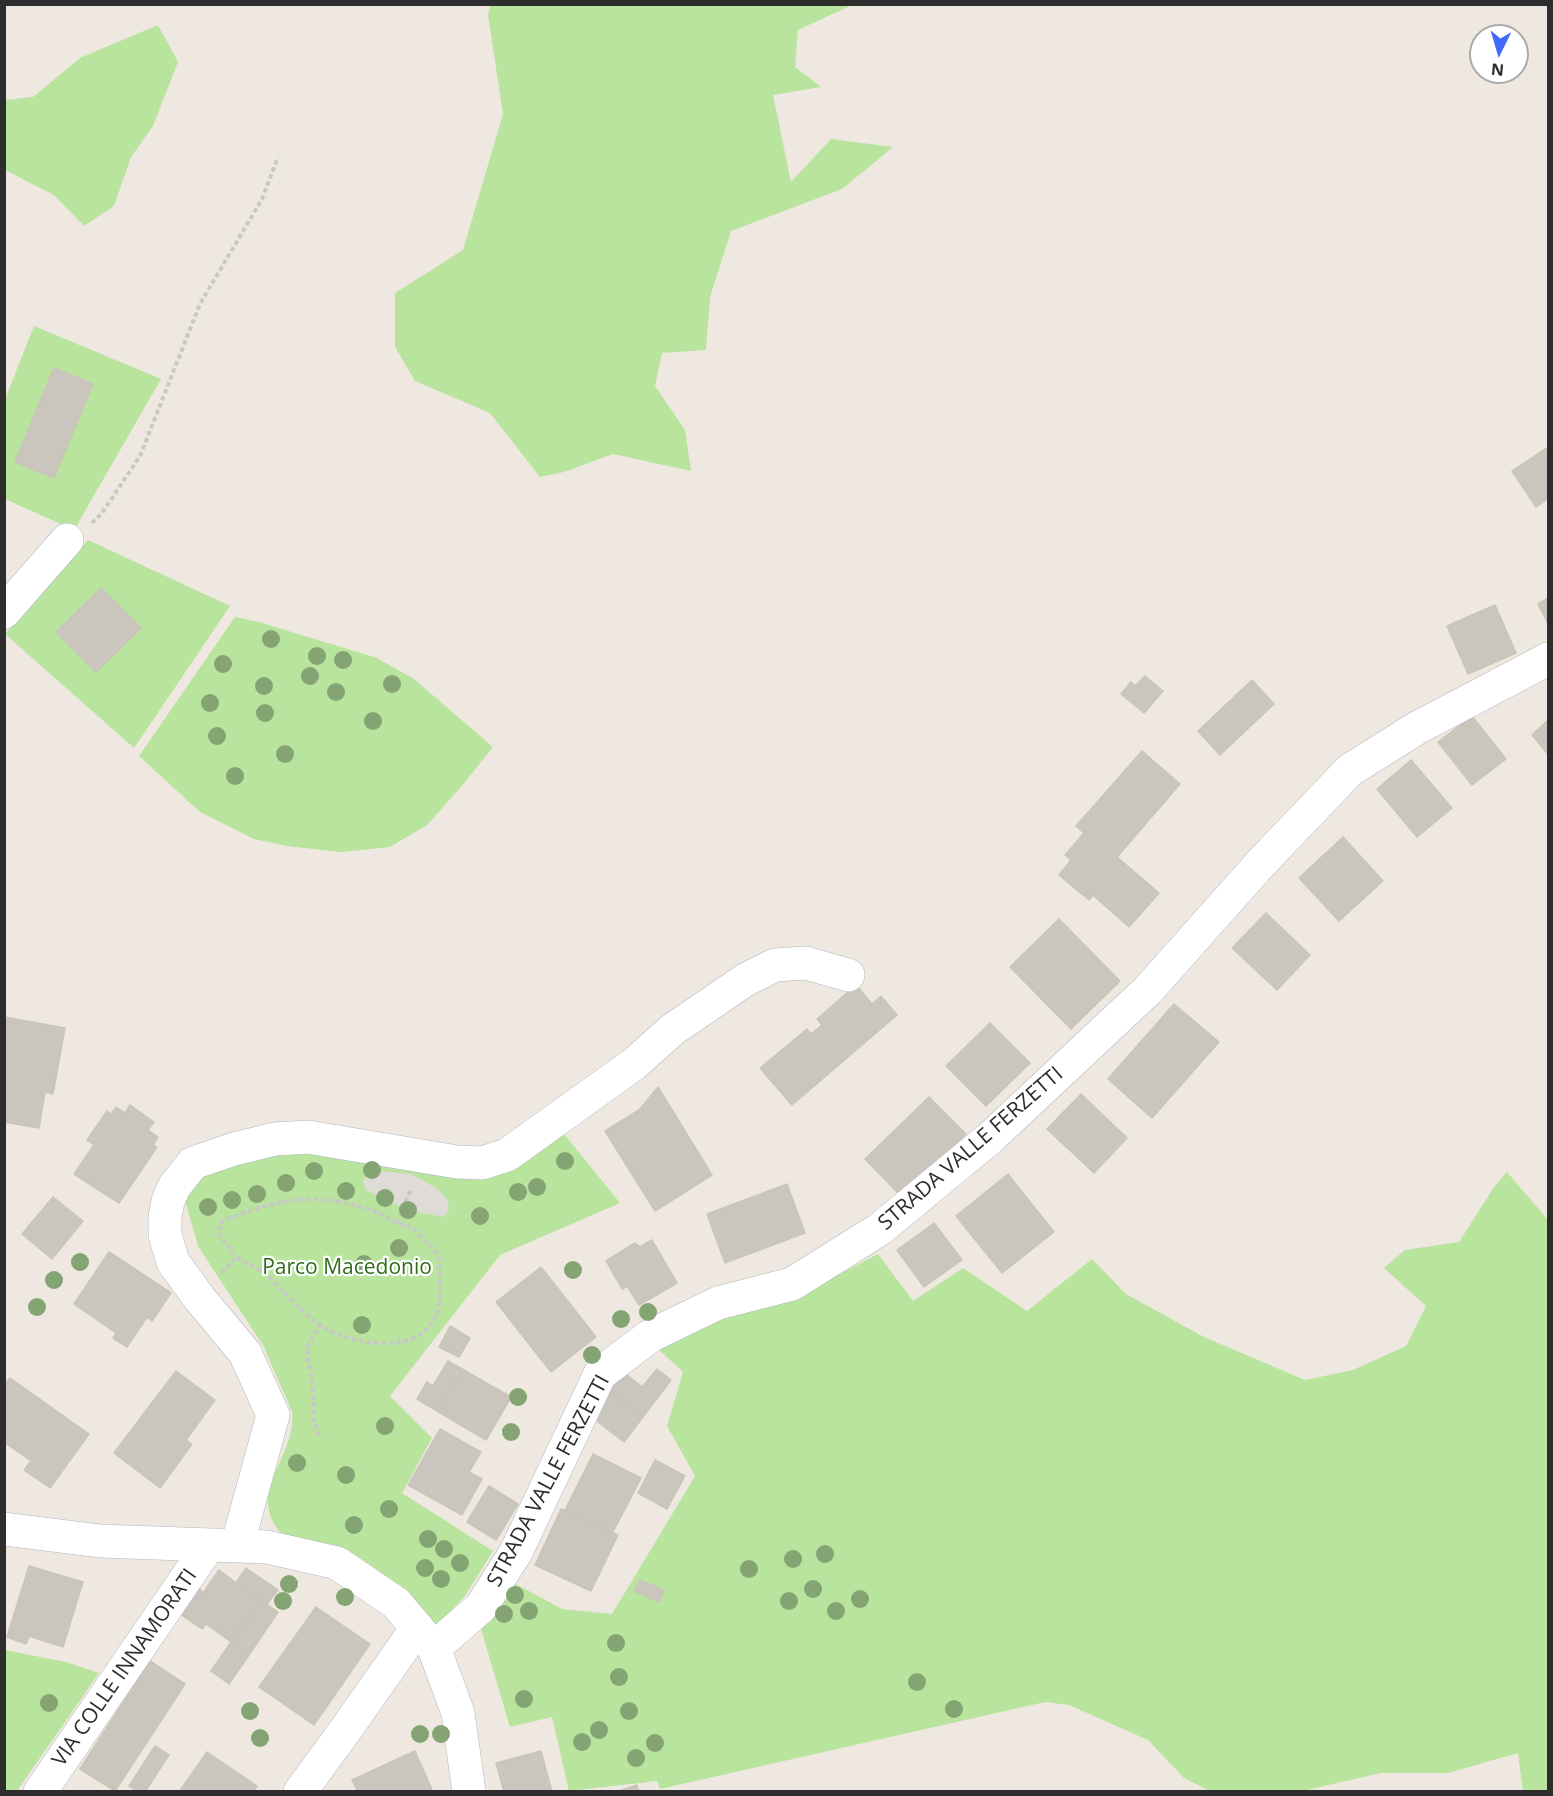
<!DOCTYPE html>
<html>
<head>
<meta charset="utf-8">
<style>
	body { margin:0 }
	#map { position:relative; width:1553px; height:1796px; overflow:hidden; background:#eee8e0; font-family:"Open Sans",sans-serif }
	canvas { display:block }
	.frame { position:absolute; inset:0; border:6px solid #2d2d2d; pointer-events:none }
	.north { position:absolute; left:1469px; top:24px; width:60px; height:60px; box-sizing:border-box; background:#fff; border:2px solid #ababab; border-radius:50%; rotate:185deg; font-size:16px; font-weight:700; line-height:24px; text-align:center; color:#2d2d2d }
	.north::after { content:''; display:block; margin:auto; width:21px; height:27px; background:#426afa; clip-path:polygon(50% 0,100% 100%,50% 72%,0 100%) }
</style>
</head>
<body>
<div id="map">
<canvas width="1553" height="1796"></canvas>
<div class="frame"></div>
<div class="north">N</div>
</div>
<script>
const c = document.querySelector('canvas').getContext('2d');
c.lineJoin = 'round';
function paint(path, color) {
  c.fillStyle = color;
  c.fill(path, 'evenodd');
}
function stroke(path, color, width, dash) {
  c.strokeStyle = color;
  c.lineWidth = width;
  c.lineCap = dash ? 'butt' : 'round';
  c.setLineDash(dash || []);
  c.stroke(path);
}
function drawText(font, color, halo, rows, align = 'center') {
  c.font = font + ' "Open Sans",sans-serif';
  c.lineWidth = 4.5;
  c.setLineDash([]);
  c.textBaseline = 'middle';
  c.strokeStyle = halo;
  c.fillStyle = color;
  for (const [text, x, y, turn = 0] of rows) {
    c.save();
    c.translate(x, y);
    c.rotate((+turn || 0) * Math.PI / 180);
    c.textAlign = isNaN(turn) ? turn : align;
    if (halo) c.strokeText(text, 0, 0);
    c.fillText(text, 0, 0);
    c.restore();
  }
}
const green = new Path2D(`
	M490,5h362l-54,25 -3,37 26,20 -48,8 18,87 40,-43 62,8 -51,42 -111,42 -21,66 -4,53 -44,3 -7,33 30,44 6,41 -78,-17 -49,18 -24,5 -50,-64 -75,-32 -20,-34v-54l68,-43 40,-136 -15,-99z
	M158,25l20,37 -25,64 -22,31 -17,49 -30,20 -30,-31 -49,-25v-70l28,-3 47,-39z
	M34,326l127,53 -87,151 -69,-31 -1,-97z
	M88,540l142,66 -96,142 -129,-114z
	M235,617l24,5 118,36 37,21 79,68 -32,40 -34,38 -37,22 -49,5 -54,-6 -33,-7 -54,-27 -61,-56z
	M560,1129l60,74 -120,52 -110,141 42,42 -30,55 91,58 -28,45 -30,31 -148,-87c-48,-49 10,-78 5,-128l-28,-65 -66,-101 -13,-46 2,-11 20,-17 57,-17 49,-1 153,20z
	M1507,1172l41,48v571h-25l-5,-38 -70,20h-67l-79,18h-93l-26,-14 -35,-37 -79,-35 -24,-3 -385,87 -3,-8 -88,10 -17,-74 -42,10 -29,-98 31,-47 50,27 50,5 83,-138 -28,-50 16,-54 -30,-28 111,-42 37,-8 77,-40 35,47 50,-33 64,43 65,-52 34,35 78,43 101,43 48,-10 53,-24 20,-40 -42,-38 21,-18 54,-8 35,-55z
	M5,1650l61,12 33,11 -82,118h-12z`);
const plaza = new Path2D(`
	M380,1171l31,3 18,10 12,8 7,9 1,9 -6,7 -25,-5 -24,-8 -29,-14 -2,-11z`);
const building = new Path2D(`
	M54,368l39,16 -39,94 -39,-16z
	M1548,447v52l-12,8 -24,-36z
	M101,588l40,40 -45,44 -40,-40z
	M1548,598v26l-10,-20z
	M1495,605l21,48 -48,21 -21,-48z
	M1145,676l18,15 -19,22 -23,-19 10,-12 4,4z
	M1252,680l22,24 -54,51 -22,-24z
	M1472,716l34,43 -34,26 -34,-43z
	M1548,720v34l-16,-19z
	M1142,751l38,33 -63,73 42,36 -30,34 -36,-32 -4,5 -30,-25 12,-15 -6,-5 19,-22 -8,-7z
	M1411,760l41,48 -35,29 -40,-48z
	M1343,837l40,44 -44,40 -40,-43z
	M1266,913l44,42 -33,35 -45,-42z
	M1059,919l61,62 -49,48 -61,-62z
	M856,985l16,19 9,-8 16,19 -105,90 -32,-37 47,-39 4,5 11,-9 -5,-6z
	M1174,1004l45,38 -67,76 -44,-39z
	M4,1017l61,11 -12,66 -8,-2 -6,36 -35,-6z
	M990,1023l40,40 -44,43 -40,-40z
	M658,1087l54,88 -57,36 -50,-80 34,-21z
	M1081,1094l46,44 -33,35 -47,-44z
	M929,1097l37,37 -64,63 -37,-38z
	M130,1105l24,17 -6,8 10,7 -5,8 4,2 -38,56 -45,-29 20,-29 -7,-5 20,-29 4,3 5,-7 9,6z
	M1008,1174l46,58 -52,41 -46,-57z
	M787,1184l18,49 -80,30 -18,-49z
	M53,1197l30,24 -31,38 -30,-25z
	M934,1223l28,37 -38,27 -27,-37z
	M652,1240l25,43 -38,22 -12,-19 -5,3 -16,-28 29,-18 5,4z
	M109,1252l62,41 -19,28 -5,-4 -20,30 -14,-9 3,-5 -42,-29z
	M541,1267l55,70 -45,35 -55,-70z
	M450,1326l20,12 -11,19 -20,-10z
	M448,1361l14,8 -25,42 -20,-12 10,-17 6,4z
	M462,1369l49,28 -25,43 -49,-29z
	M657,1369l14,11 -28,37 -33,-26 15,-18 17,14z
	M176,1371l39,29 -29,40 6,4 -32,44 -46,-35z
	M10,1378l79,56 -39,54 -26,-18 7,-9 -27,-19v-56z
	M610,1391l33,26 -19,25 -34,-26z
	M440,1429l41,23 -12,20 13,7 -20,36 -54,-30z
	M593,1454l48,24 -29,56 -47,-24z
	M655,1460l30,16 -18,33 -29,-16z
	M489,1486l29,18 -22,36 -29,-18z
	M561,1509l57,26 -27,56 -56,-26z
	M29,1566l54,16 -20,65 -34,-11 -3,8 -19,-7z
	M246,1568l32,22 -11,14 -31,-21z
	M219,1570l42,31 -30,41 -25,-18 -4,5 -22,-15 19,-26 4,5z
	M639,1580l25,10 -5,12 -25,-11z
	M261,1601l17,11 -29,43 -18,-13z
	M316,1607l54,37 -56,81 -55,-38z
	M231,1642l18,13 -20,29 -18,-13z
	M150,1661l35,23 -70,107 -35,-22z
	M155,1746l14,9 -24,37h-7l-9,-6z
	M415,1751l18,41h-75l-6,-12z
	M541,1751l11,41h-48l-8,-29z
	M207,1752l50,34 -4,6h-74z
	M637,1785l2,7h-23z`);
const path = new Path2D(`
	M92,523l10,-10 38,-57 60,-152 62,-105 16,-42
	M397,1223l13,-32
	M222,1273l14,-16c10,6 23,11 31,18 24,23 45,52 78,62 48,14 100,8 95,-54 0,-8 1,-20 -2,-27 -2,-5 -20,-24 -25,-27 -5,-3 -11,-4 -17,-6 -9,-5 -18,-11 -28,-14 -56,-18 -93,-9 -146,12l-4,12 18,24
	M319,1436l-6,-18 1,-14 -2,-27 -4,-16v-16l13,-21`);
const minor = new Path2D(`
	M4,612l63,-72
	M4,1529l96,12 167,6 70,16 59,40 38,45 24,65 11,79
	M237,1546l36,-131 -28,-62 -45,-54 -27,-37 -8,-27v-18l3,-16 6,-14 19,-24 41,-14 41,-10 33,-2 149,25 25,1 25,-8 127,-91 38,-34 73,-50 30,-15 31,-2 42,12
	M434,1648l47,-41 35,-55 84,-178 50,-38 68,-33 74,-19 88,-55 110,-91 158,-148 113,-127 89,-93 67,-42 131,-69
	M40,1792l169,-247
	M300,1792l44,-60 73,-104`);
const trees = [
	[271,639],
	[317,656],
	[343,660],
	[223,664],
	[310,676],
	[392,684],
	[264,686],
	[336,692],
	[210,703],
	[265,713],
	[373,721],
	[217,736],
	[285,754],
	[235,776],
	[565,1161],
	[372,1170],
	[314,1171],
	[286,1183],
	[537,1187],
	[346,1191],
	[518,1192],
	[257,1194],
	[385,1198],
	[232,1200],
	[208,1207],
	[408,1210],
	[480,1216],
	[399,1248],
	[80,1262],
	[364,1264],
	[573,1270],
	[54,1280],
	[37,1307],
	[648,1312],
	[621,1319],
	[362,1325],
	[592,1355],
	[518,1397],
	[385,1426],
	[511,1432],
	[297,1463],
	[346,1475],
	[389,1509],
	[354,1525],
	[428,1539],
	[444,1549],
	[825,1554],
	[793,1559],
	[460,1563],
	[425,1568],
	[749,1569],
	[441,1579],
	[289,1584],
	[813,1589],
	[515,1595],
	[345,1597],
	[860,1599],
	[283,1601],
	[789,1601],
	[529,1611],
	[836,1611],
	[504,1614],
	[616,1643],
	[619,1677],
	[917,1682],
	[524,1699],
	[49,1703],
	[954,1709],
	[250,1711],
	[629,1711],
	[599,1730],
	[420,1734],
	[441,1734],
	[260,1738],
	[582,1742],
	[655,1743],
	[636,1758]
];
const streetNames = [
	["STRADA VALLE FERZETTI",971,1149,-41],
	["STRADA VALLE FERZETTI",549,1481,-62],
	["VIA COLLE INNAMORATI",125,1668,-55]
];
const parkNames = [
	["Parco Macedonio",347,1268]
];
paint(green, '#b8e49d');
paint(plaza, '#dfdbd7');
paint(building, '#cac6be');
stroke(building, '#cac4b9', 1.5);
stroke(minor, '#b3b7c0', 34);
stroke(path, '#c8c8c8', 4, [4.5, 3]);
stroke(minor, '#fff', 33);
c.fillStyle = '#85a474';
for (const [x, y] of trees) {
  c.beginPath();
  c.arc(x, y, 9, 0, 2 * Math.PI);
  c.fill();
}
drawText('21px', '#2d2d2d', '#fff', streetNames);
drawText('21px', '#2f6d1b', '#fff', parkNames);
</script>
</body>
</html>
